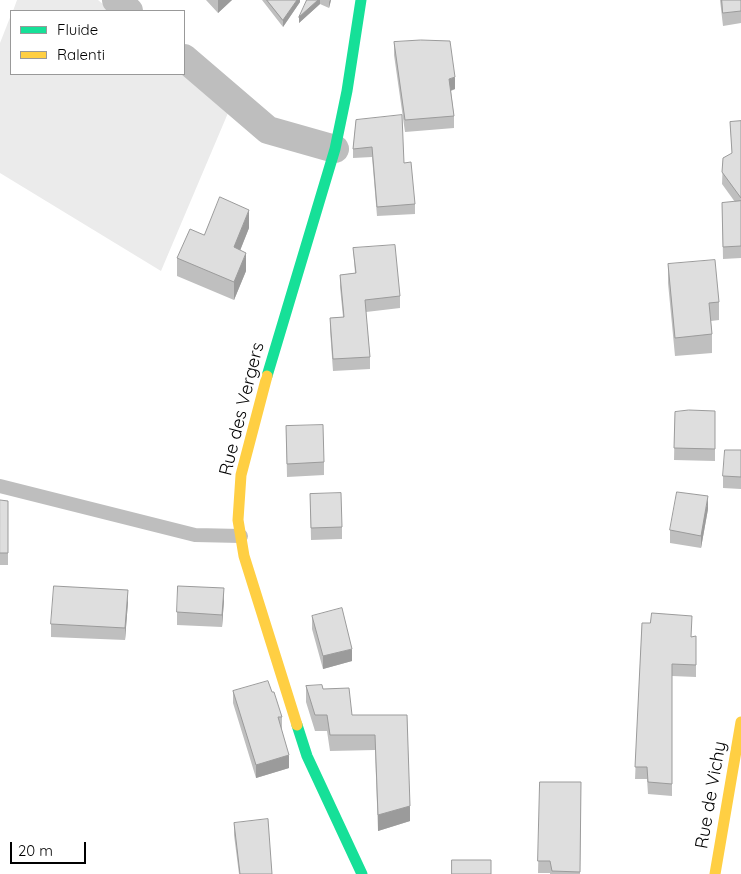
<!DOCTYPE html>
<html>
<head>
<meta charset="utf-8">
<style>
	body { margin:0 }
	#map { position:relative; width:741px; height:874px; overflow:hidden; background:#fff; font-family:Quicksand,sans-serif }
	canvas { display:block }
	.legend { position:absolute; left:10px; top:10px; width:175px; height:65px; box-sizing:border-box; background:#fff; border:1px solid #999; margin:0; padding:6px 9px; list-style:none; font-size:15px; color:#000 }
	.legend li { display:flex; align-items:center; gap:10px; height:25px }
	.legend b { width:25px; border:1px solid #999 }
	.scale { position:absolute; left:10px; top:842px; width:76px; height:22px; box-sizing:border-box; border:2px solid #000; border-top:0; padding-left:6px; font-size:15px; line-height:18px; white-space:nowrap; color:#000; -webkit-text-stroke:4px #fff; paint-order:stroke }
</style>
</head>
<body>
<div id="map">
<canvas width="741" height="874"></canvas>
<ul class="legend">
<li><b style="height:6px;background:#16e098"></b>Fluide</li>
<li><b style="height:6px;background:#ffcf43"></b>Ralenti</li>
</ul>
<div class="scale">20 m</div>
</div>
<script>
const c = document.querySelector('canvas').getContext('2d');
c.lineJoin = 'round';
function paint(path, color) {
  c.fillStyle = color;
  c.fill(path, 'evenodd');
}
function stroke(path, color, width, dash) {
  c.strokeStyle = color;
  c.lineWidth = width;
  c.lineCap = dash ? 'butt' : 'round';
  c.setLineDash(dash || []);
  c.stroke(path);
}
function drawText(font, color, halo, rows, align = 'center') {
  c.font = font + ' Quicksand,sans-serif';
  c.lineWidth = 4.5;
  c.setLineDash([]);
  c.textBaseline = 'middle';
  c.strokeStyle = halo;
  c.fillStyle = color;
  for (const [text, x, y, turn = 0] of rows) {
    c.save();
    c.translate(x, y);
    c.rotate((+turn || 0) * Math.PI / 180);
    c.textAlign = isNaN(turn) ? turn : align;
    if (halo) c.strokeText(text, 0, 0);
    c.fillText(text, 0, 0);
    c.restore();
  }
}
const green = new Path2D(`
	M17,0h81l13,11h-98z
	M11,15v59h172l45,39 -67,158 -161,-98v-130z`);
const lane = new Path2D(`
	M0,486l195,49 46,1`);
const street = new Path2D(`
	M116,0l13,11
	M184,58l84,72 67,19`);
const fast = new Path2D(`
	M267,376l68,-227 12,-58 14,-91
	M297,725l10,31 55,118`);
const slow = new Path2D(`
	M267,376l-26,99 -3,45 6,36 53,169
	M715,874l26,-152`);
const wall = new Path2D(`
	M206,0h26l-14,13z
	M262,0h38v2l-17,25z
	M307,0h24l-2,8 -9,-4 -21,19z
	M720,0h21v23l-18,3z
	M394,42l61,47 -4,2 3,25v12l-49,4 -11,-77z
	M356,120l59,84v10l-38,2 -5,-59 -19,1v-9z
	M741,121v137l-18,1 -1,-56 13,-1 -13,-18 1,-26 9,-4 -2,-32z
	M249,228l-9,22 6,21 -12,29 -57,-24v-18l27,-23z
	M353,248l47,48v12l-34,4 4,45v12l-37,2 -3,-41v-12l13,-1 -3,-30v-12l15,-2z
	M668,264l51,38v18l-8,1 1,13v19l-37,3 -7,-73z
	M675,412l40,37v12l-41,-1z
	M286,426l38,36v13l-37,2z
	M741,450v39l-18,-1v-12z
	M310,494l32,33v12l-31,1z
	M0,500l8,53v12h-8z
	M708,509l-7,39 -31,-5v-13z
	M224,600l-2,27 -45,-2v-13z
	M128,602l-3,38 -74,-3v-13z
	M312,616l40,45 -29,8 -11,-40z
	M642,623l50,14 4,-1v41l-24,-1v120l-24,-2 -1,-15h-12z
	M306,686l17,3 29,26h55l3,106 -32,10 -3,-81 -45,1 -3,-20h-12l-9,-29z
	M233,691l39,1 10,25v13h-1l8,38 -33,10 -23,-75z
	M540,782h41l-1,92h-30v-1h-12z
	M234,823l38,51h-33l-5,-39z`);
const shadedWall = new Path2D(`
	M218,0h14l-14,13z
	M297,0h3v2l-17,25v-7z
	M318,0h2v4l-21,19v-6z
	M330,0h1l-2,8v-6z
	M455,77v12l-6,2v-12z
	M249,210v18l-15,38v-19z
	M246,253v18l-12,29v-18z
	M708,496v13l-7,39v-12z
	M224,588v12l-2,27v-12z
	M128,590v12l-3,38v-12z
	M352,649v12l-29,8v-13z
	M289,755v13l-33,10v-13z
	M410,806v15l-32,10v-16z`);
const building = new Path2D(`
	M267,0h30l-14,20z
	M307,0h11l-19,17z
	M722,0h19v11l-18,2z
	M421,40l29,1 5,36 -6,2 5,37 -49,4 -11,-78z
	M402,115l2,48 7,-1 4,42 -38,3 -5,-60 -19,2 3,-29z
	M741,121v77l-19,-26 1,-14 9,-5 -2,-31z
	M220,197l29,13 -15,37 12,6 -12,29 -57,-24 13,-29 14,6z
	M741,201v45l-18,1 -1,-44z
	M395,245l5,51 -35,4 5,57 -37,2 -3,-41 14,-1 -4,-42 16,-2 -3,-25z
	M715,260l4,42 -10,1 3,31 -37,4 -7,-74z
	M689,410l26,1v38l-41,-1 1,-36z
	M323,425l1,37 -37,2 -1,-38z
	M725,450h16v27l-18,-1z
	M677,492l31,4 -7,40 -31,-6z
	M341,493l1,34 -31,1 -1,-34z
	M0,500l8,1v52h-8z
	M54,586l74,4 -3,38 -74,-4z
	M178,586l46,2 -2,27 -45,-3z
	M342,608l10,41 -29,7 -11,-40z
	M652,613l40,3 -1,21 5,-1v29l-24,-1v120l-24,-2 -1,-15h-12l7,-144h8z
	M268,681l4,11h2l8,25h-4l11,38 -33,10 -23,-74z
	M322,685l1,4 26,-1 3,27h55l3,91 -32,9 -3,-80h-45l-3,-20h-12l-9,-29z
	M540,782h41l-1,90 -28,-1 -2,-10h-12z
	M268,819l4,55h-32l-6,-51z
	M452,860h39v14h-39z`);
const streetNames = [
	["Rue des Vergers",242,409,-76],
	["Rue de Vichy",711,795,-80]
];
paint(green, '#ebebeb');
stroke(lane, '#bebebe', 14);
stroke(street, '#bebebe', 28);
stroke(fast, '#16e098', 11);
stroke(slow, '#ffcf43', 11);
paint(wall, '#bfbfbf');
paint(shadedWall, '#9b9b9b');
paint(building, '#dedede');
stroke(building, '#9b9b9b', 1);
drawText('18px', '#000', '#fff', streetNames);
</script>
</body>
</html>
